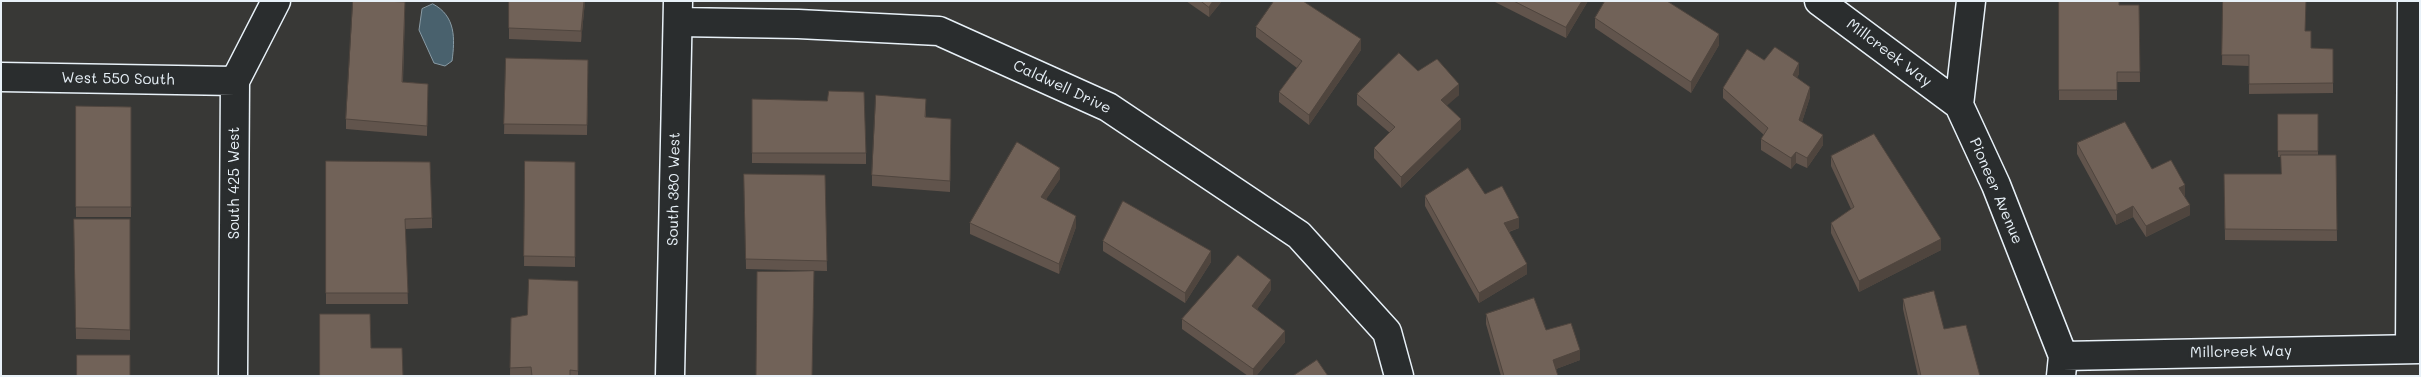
<!DOCTYPE html>
<html>
<head>
<meta charset="utf-8">
<style>
	body { margin:0 }
	#map { position:relative; width:2421px; height:377px; overflow:hidden; background:#383836; font-family:Mali,sans-serif }
	canvas { display:block }
	.frame { position:absolute; inset:0; border:2px solid #e8f1f8; pointer-events:none }
</style>
</head>
<body>
<div id="map">
<canvas width="2421" height="377"></canvas>
<div class="frame"></div>
</div>
<script>
const c = document.querySelector('canvas').getContext('2d');
c.lineJoin = 'round';
function paint(path, color) {
  c.fillStyle = color;
  c.fill(path, 'evenodd');
}
function stroke(path, color, width, dash) {
  c.strokeStyle = color;
  c.lineWidth = width;
  c.lineCap = dash ? 'butt' : 'round';
  c.setLineDash(dash || []);
  c.stroke(path);
}
function drawText(font, color, halo, rows, align = 'center') {
  c.font = font + ' Mali,sans-serif';
  c.lineWidth = 5;
  c.setLineDash([]);
  c.textBaseline = 'middle';
  c.strokeStyle = halo;
  c.fillStyle = color;
  for (const [text, x, y, turn = 0] of rows) {
    c.save();
    c.translate(x, y);
    c.rotate((+turn || 0) * Math.PI / 180);
    c.textAlign = isNaN(turn) ? turn : align;
    if (halo) c.strokeText(text, 0, 0);
    c.fillText(text, 0, 0);
    c.restore();
  }
}
const water = new Path2D(`
	M433,4c23,12 22,35 19,57l-7,5 -11,-3 -15,-33 3,-21z`);
const street = new Path2D(`
	M1819,1l140,104
	M1971,1l-12,104 37,80 67,171 -2,20
	M678,22l120,2 141,7 169,76 191,128 88,97 12,44
	M1,77l234,4
	M2410,349l2,-348
	M2063,356l357,-7
	M233,376l2,-295 41,-80
	M670,376l8,-375`);
const wall = new Path2D(`
	M509,1h76l-4,41 -72,-3z
	M1186,1h36l-13,16z
	M1493,1h95l-22,37z
	M2059,1l60,4h20l1,77h-23v18h-58z
	M2223,1l82,30 6,17 22,1v44l-84,1v-28l-27,-1z
	M405,13l-2,69 25,2 -1,52 -81,-7v-10z
	M1595,18l124,27 -28,48 -96,-65z
	M1256,27l105,23 -52,75 -30,-23v-10l18,-24 -41,-31z
	M506,58l82,13 -1,64 -83,-1z
	M1764,60l35,14 -2,3 13,20 -8,25 21,23 -16,23 -11,-5 -5,6 -30,-19v-11l3,-4 -41,-37v-10z
	M1418,71l41,24 -13,10 15,24 -60,59 -27,-30v-10l16,-15 -33,-28v-11z
	M752,99l114,54v11l-114,-1z
	M76,106l55,1v110h-55z
	M926,109v8l25,2 -1,73 -78,-6v-11z
	M2278,114h40v41h18l1,86 -112,-1 -1,-66h57v-17h-3z
	M2077,143l75,26 33,27h-1l6,19 -44,22 -13,-20 -17,8 -39,-71z
	M1831,156l110,94 -82,42 -28,-59v-10l20,-14 -20,-43z
	M326,161l106,57v10l-27,1 3,75h-82z
	M525,161l50,1v105l-51,-1z
	M744,174l81,1 2,96 -81,-2z
	M1060,179l-14,20 30,28 -17,47 -89,-40v-11z
	M1485,194l34,34 -10,4 18,42 -48,29 -54,-97v-10z
	M74,219h56v121l-54,-1z
	M1103,241l108,21 -26,41 -82,-52z
	M578,281v95h-68l1,-58 16,-3z
	M1271,290l-14,19 28,33 -29,34h-8l-66,-47v-10z
	M1903,299l41,30 36,47h-62l-15,-67z
	M1486,314l60,16 34,30 -24,9 2,7h-57l-15,-52z`);
const shadedWall = new Path2D(`
	M584,1h1l-4,41v-11z
	M1213,1h9l-13,16v-10z
	M1582,1h6l-22,37v-11z
	M1719,34v11l-28,48v-11z
	M1361,39v11l-52,75v-10z
	M1799,63v11l-6,11v-10z
	M1459,84v11l-18,16v-11z
	M1810,87v10l-11,34v-11z
	M1461,119v10l-60,59v-11z
	M1823,135v10l-16,23v-10z
	M1796,152v11l-5,6v-11z
	M1060,168v11l-19,28v-10z
	M2185,185v11l-6,3v-11z
	M2190,205v10l-44,22v-11z
	M2133,206v11l-17,8v-10z
	M1076,216v11l-17,47v-10z
	M1519,218v10l-15,5v-10z
	M1941,239v11l-82,42v-11z
	M1211,251v11l-26,41v-10z
	M1527,264v10l-48,29v-10z
	M1271,280v10l-19,26v-10z
	M1285,331v11l-29,34h-3v-7z
	M1580,350v10l-27,10v-10z`);
const building = new Path2D(`
	M353,1h31l21,1 -3,80 26,2 -1,42 -81,-7z
	M509,1h75l-3,30 -72,-3z
	M1201,1h12l-4,6z
	M1274,1h29l58,38 -52,76 -30,-23 23,-31 -46,-34z
	M1514,1h68l-16,26z
	M1605,1h62l52,33 -28,48 -96,-64z
	M2059,1h60v4h20l1,67h-23v18h-58z
	M2223,1h83l-1,30h6v17l22,1v34l-84,1v-29h-27z
	M1775,47l24,16 -6,12 17,12 -11,33 24,15 -16,23 -11,-6 -5,6 -30,-19 7,-11 -45,-40 24,-39 17,11z
	M1399,53l19,18 19,-12 22,25 -18,16 20,19 -60,58 -27,-29 21,-21 -38,-33z
	M506,58l82,2 -1,65 -83,-1z
	M829,91l35,1 2,61h-114v-54l75,2z
	M876,95l50,4 -1,18 26,2 -1,62 -78,-6z
	M76,106l55,1v100h-55z
	M2278,114h40v37h-40z
	M2125,122l27,47 19,-9 14,25 -6,3 11,17 -44,21 -13,-20 -17,9 -39,-72z
	M1874,134l67,105 -82,42 -28,-58 23,-16 -23,-51z
	M1017,142l43,26 -19,29 35,19 -17,48 -89,-41z
	M2281,155h55l1,75 -112,-1 -1,-55h57z
	M326,161l104,1 2,56 -27,1 3,74h-82z
	M525,161l50,1v95l-51,-1z
	M1468,168l17,26 17,-8 17,32 -15,5 23,41 -48,29 -54,-97z
	M744,174l81,1 2,86 -81,-2z
	M1123,201l88,50 -26,42 -82,-52z
	M74,219h56v111l-54,-2z
	M1238,255l33,25 -19,26 33,25 -32,38 -71,-50z
	M814,271l-2,105h-56l1,-104z
	M529,279l49,2v90l-8,-1v6h-38l-1,-9 -21,1 1,-50 16,-3z
	M1934,291l10,38 22,-4 14,51h-59l-18,-77z
	M1534,298l12,32 25,-7 9,27 -27,10 5,16h-54l-18,-62z
	M320,314h50l1,34h31l1,28h-83z
	M77,355h53v21h-53z
	M1317,360l11,16h-35z`);
const streetNames = [
	["Millcreek Way",1889,53,37],
	["West 550 South",118,79,1],
	["Caldwell Drive",1062,87,25],
	["South 425 West",234,183,-90],
	["South 380 West",674,189,-89],
	["Pioneer Avenue",1996,191,67],
	["Millcreek Way",2241,352,-1]
];
paint(water, '#49616d');
stroke(water, '#899ba5', 1);
stroke(street, '#e8f1f8', 31);
stroke(street, '#2a2d2e', 28);
paint(wall, '#61544c');
paint(shadedWall, '#4f453e');
paint(building, '#716258');
stroke(building, '#4f453e', 1);
drawText('15px', '#e8f1f8', '#2a2d2e', streetNames);
</script>
</body>
</html>
